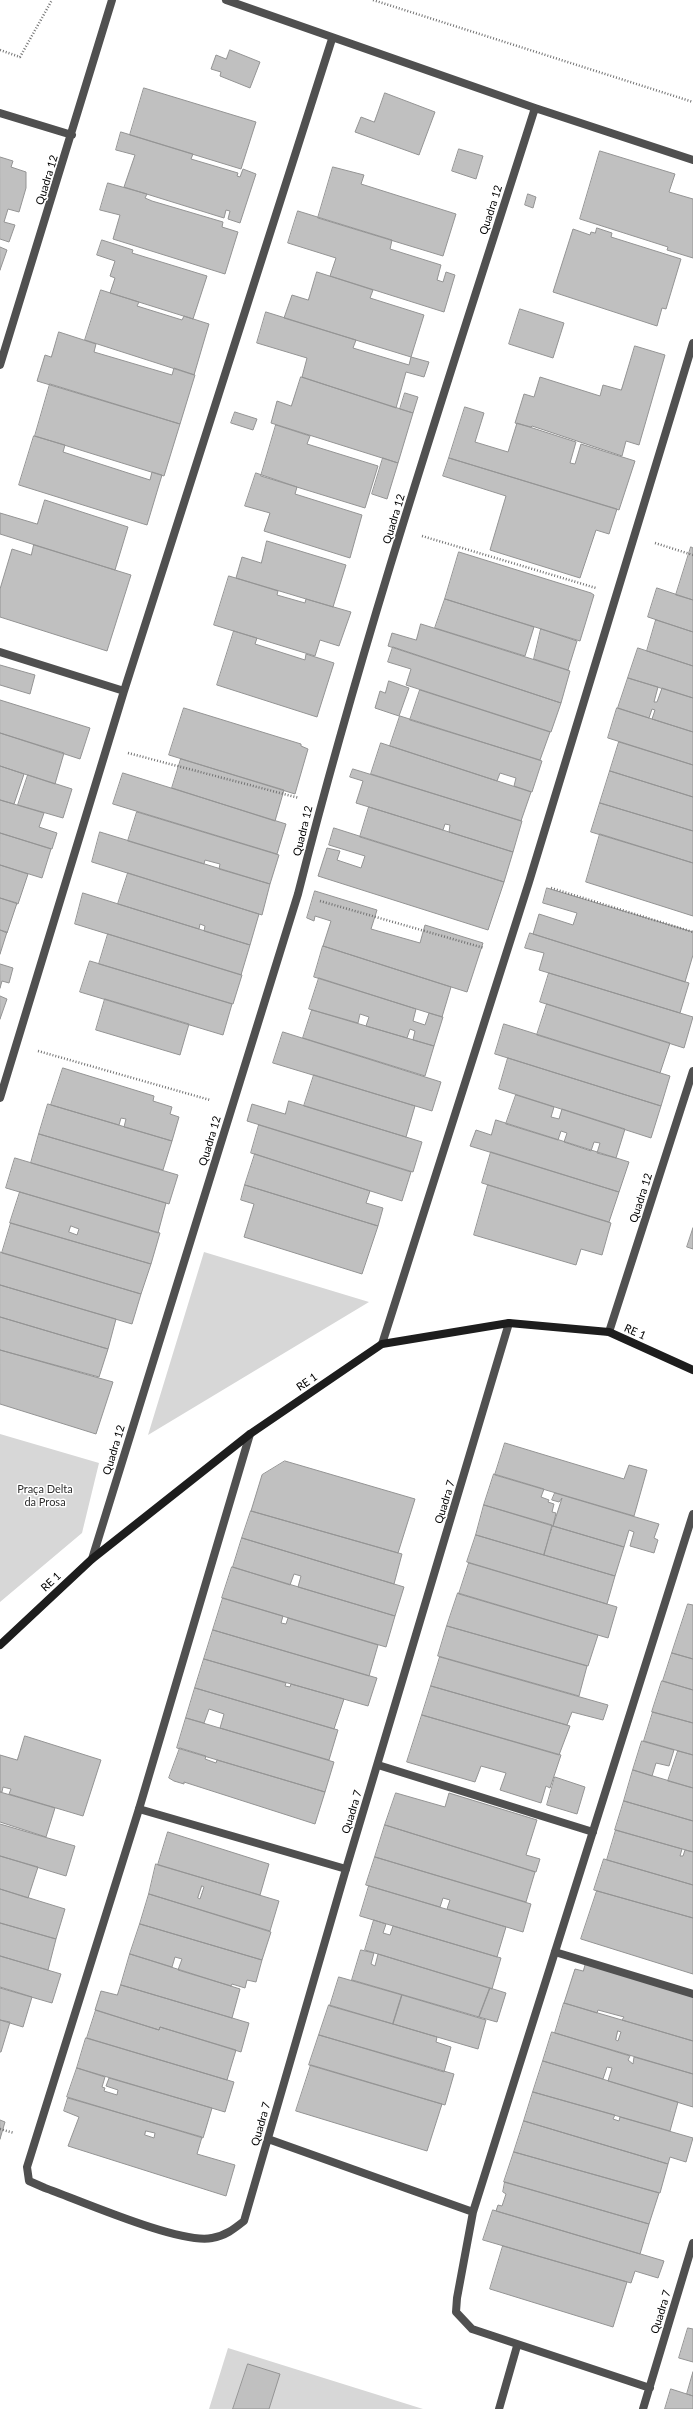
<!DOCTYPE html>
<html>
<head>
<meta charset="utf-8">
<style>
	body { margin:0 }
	canvas { display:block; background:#fff }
</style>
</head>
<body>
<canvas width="693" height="2409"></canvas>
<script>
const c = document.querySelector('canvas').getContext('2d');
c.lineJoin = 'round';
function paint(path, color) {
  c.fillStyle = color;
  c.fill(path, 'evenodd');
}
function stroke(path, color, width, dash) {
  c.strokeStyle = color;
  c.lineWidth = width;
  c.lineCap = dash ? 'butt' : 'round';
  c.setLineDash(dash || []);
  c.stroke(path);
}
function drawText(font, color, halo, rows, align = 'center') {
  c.font = font + ' Lato,sans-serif';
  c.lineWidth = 3;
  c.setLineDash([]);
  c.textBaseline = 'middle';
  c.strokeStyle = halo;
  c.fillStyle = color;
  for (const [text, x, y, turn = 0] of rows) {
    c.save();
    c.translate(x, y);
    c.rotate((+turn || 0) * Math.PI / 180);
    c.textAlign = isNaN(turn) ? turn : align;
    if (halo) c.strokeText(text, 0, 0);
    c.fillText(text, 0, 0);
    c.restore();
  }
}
const green = new Path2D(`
	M204,1252l165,50 -221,133z
	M0,1434l99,29 -17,70 -82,69z
	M228,2348l195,61h-214z`);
const building = new Path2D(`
	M230,50l30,12 -10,26 -30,-12 1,-4 -10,-3 5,-14 10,4z
	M144,88l112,34 -15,47 -111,-34z
	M385,93l50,19 -16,43 -64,-23 6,-15 13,5z
	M121,132l72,22 -2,5 47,14 -1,3 3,1 3,-8 13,5 -16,49 -12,-4 2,-8 -4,-1 -2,8 -100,-31 11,-32 -19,-5z
	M459,149l24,7 -7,23 -24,-8z
	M600,151l75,23 -6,18 24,7v59l-26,-8 1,-3 -88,-28z
	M0,157l13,4 -2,6 15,5v16l-7,24 -11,-3 -4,13 11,3 -6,17 -9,-3z
	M333,167l31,8 -3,9 95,30 -13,42 -125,-38z
	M108,183l39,11 -2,4 7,3 71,21 -1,5 16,5 -13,42 -112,-35 7,-24 -20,-5z
	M528,194l8,3 -3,11 -8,-3z
	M298,211l94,29 -2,9 51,16 -4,15 6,2 3,-10 9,3 -11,37 -114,-36 6,-18 -48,-15z
	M597,228l15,5 -1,4 70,22 -15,50 -4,-1 -5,18 -104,-34 20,-63 17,6 1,-3 4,1z
	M102,240l31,10 -1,3 75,23 -14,43 -83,-26 5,-15 -5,-2 5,-15 -18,-6z
	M0,247l7,3 -7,20z
	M317,272l56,18 -3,8 54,17 -13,42 -127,-39 8,-23 16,5z
	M101,290l38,12 -2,4 45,14 2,-4 25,8 -15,51 -109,-35z
	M520,309l44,14 -11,35 -44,-14z
	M266,312l90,28 -3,8 56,17 2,-8 18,5 -5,15 -18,-5 -10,36 -94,-31 5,-19 -50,-15z
	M59,332l37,12 -2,8 78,23 2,-7 21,7 -15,49 -143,-43 8,-26 6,2z
	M635,346l30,9 -26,90 -13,-4 -4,15 -90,-30 -1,1 -16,-4 9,-29 10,3 6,-20 60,19 3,-11 18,5z
	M301,377l112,36 -15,50 -127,-40 6,-22 14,5z
	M50,384l130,40 -16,52 -129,-40z
	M405,393l13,4 -5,16 -13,-4z
	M465,407l19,6 -9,29 33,10 9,-29 59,19 -6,21 5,1 6,-20 54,17 -16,49 -170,-52z
	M235,412l22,7 -4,11 -22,-7z
	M276,425l34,11 -3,8 71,22 -13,42 -104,-32z
	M34,436l31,9 -2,7 62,20 25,8 2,-8 10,3 -15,50 -128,-40z
	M383,458l15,5 -11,36 -15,-5z
	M449,458l168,51 -8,25 -13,-4 -16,48 -90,-28 16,-54 -63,-20z
	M256,473l41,14 -2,7 67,21 -12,43 -86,-27 6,-18 -25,-7z
	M45,500l83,27 -13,43 -115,-36v-21l37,11z
	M267,541l79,24 -13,42 -97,-29 6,-21 19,6z
	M34,545l97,30 -24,76 -107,-34v-28l12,-40 19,6z
	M691,547l2,1v52l-17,-5z
	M459,552l132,41 3,2 -14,46 -135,-42z
	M229,576l49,15 -1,4 28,8 1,-4 45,13 -12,34 -19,-6 -5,16 -101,-31z
	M657,588l36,12v32l-45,-15z
	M445,599l89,28 -9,29 -90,-28z
	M656,620l37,12v34l-46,-15z
	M421,624l149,47 -9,32 -173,-57 4,-13 24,7z
	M541,629l36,12 -9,29 -34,-11z
	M234,631l23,7 -2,6 50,16 1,-6 28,9 -17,54 -100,-32z
	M393,647l168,56 -10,29 -145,-47 5,-16 -23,-7z
	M638,648l55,18v32l-65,-20z
	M0,665l35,10 -5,19 -30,-9z
	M628,678l30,9 -4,15h3l5,-14 31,10v34l-41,-13 3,-9 -3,-1 -3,9 -31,-10z
	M389,681l20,7 -10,28 -24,-8 5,-17 5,2z
	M420,690l130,42 -10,28 -130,-40z
	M0,700l90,28 -10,31 -80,-26z
	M184,708l117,36v2l7,3 -13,45 -126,-39z
	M617,708l76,24v33l-85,-27z
	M400,716l142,45 -10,31 -18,-6 2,-8 -16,-5 -3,8 -107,-35z
	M0,733l64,20 -9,31 -55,-18z
	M619,742l74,23v32l-83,-26z
	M381,743l150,49 -10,29 -150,-47z
	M181,759l103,31 -9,31 -103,-33z
	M0,766l24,8 -10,30 -14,-4z
	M353,769l169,52 -9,31 -64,-20 1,-7 -5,-1 -2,6 -87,-27 7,-22 -13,-4z
	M610,771l83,26v34l-93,-28z
	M123,773l163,51 -9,30 -164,-50z
	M28,775l44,14 -9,29 -45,-13z
	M0,800l44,13 -5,14 18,6 -5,16 -52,-16z
	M600,803l93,28v32l-102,-31z
	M369,807l144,45 -9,30 -144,-45z
	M137,812l142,43 -9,29 -51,-15 1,-5 -15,-4 -1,4 -76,-23z
	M334,828l170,54 -16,48 -170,-54 9,-28 13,3 -3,9 24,8 4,-12 -36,-11z
	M100,832l170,52 -8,31 -170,-53z
	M0,833l51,16 -9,29 -42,-13z
	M600,834l93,29v53l-107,-34z
	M0,865l28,9 -10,30 -18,-6z
	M128,873l131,41 -9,31 -46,-14 1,-5 -5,-2 -1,5 -81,-25z
	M547,888l146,44v23l-8,27 -152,-48 6,-20 34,11 4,-12 -34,-10z
	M315,891l62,19 -6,19 49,14 5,-18 58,18 -16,49 -144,-46 8,-25 -16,-5 -1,5 -7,-3z
	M83,893l167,52 -9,30 -166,-51z
	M0,898l17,5 -10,30 -7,-3z
	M0,930l7,2 -7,22z
	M530,933l159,50 -9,30 -141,-43 5,-17 -19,-5z
	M108,934l134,41 -9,29 -134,-40z
	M323,946l128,41 -9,30 -128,-40z
	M90,961l142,43 -9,31 -143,-43z
	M0,964l13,4 -4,15 -7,-2 -2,7z
	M549,973l144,44 -9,31 -144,-46z
	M319,978l97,31 -3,12 12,4 4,-12 14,4 -9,29 -21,-6 2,-9 -5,-2 -3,9 -41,-12 3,-9 -9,-3 -2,9 -49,-14z
	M0,996l7,3 -7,20z
	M105,999l84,25 -9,31 -84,-25z
	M547,1004l123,39 -10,30 -123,-38z
	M312,1010l122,36 -9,30 -122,-38z
	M504,1024l166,52 -9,30 -166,-52z
	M283,1032l158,50 -9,29 -159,-48z
	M508,1058l153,48 -10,32 -152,-49z
	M63,1068l91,28 -1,5 19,6 -2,7 9,3 -7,24 -48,-14 2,-8 -5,-1 -2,7 -68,-20z
	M314,1075l101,31 -9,31 -102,-31z
	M516,1095l38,12 -3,10 8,2 3,-10 63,20 -9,29 -19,-5 3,-10 -6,-1 -3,9 -27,-9 3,-9 -6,-2 -3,9 -52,-16z
	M289,1101l133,41 -9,30 -166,-51 5,-17 33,10z
	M48,1104l124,37 -9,29 -124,-36z
	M496,1120l133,42 -10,30 -149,-46 6,-16 15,5z
	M259,1125l152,47 -9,29 -151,-48z
	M39,1134l139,41 -9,29 -138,-41z
	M491,1152l128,40 -10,30 -127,-39z
	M255,1154l115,37 -4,12 17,5 -5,18 -133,-41z
	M15,1158l151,45 -8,30 -152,-45z
	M245,1185l133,41 -16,48 -118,-37 10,-33 -13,-4z
	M488,1185l123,38 -9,32 -21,-6 -5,16 -102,-30z
	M20,1192l140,41 -9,31 -141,-41zM71,1226l8,3 -2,6 -8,-3z
	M11,1223l140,41 -10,30 -139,-41z
	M693,1228v21l-6,-2z
	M0,1252l141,42 -9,30 -132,-39z
	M0,1285l116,34 -8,30 -108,-32z
	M0,1317l108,32 -9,28 -99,-27z
	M0,1350l113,32 -17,52 -96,-30z
	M505,1443l119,36 5,-14 18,5 -13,46 -139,-41z
	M285,1461l130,38 -17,54 -147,-42 11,-36z
	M494,1474l50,15 -3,8 8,3 -1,2 6,2 -2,8 4,1 -3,13 -69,-21z
	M555,1493l104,31 -5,14 4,2 -4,13 -24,-7 4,-14 -5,-2 -5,17 -71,-21 9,-28 -3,4 -7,-2z
	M484,1505l68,20 -8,30 -68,-20z
	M251,1511l151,43 -8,30 -152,-46z
	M553,1526l71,21 -9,29 -71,-21z
	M476,1535l139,41 -8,28 -140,-42z
	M242,1538l162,49 -9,29 -97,-29 3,-11 -7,-2 -4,11 -57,-18z
	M469,1563l148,44 -9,31 -149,-44z
	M232,1567l163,49 -9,31 -164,-49z
	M458,1593l140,42 -10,31 -141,-40z
	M223,1598l60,18 -2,7 5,1 2,-6 90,27 -9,31 -156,-46z
	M688,1604l5,1v54l-21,-6z
	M447,1626l140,40 -8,30 -141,-40z
	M213,1630l164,48 -9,28 -164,-47z
	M672,1653l21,6v31l-30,-9z
	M440,1657l168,48 -5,15 -31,-8 -5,13 -136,-39z
	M204,1659l82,24 -1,3 5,1 1,-3 53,15 -10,30 -139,-41z
	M662,1681l31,9v33l-41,-11z
	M431,1686l139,40 -11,29 -137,-40z
	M195,1688l143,42 -9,30 -109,-32 4,-14 -15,-5 -5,14 -18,-5z
	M653,1712l40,11v32l-49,-14z
	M422,1715l139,40 -11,33 -4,-2 -5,17 -41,-13 6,-17 -25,-7 -6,16 -68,-20z
	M186,1718l148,44 -9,30 -148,-44z
	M25,1736l76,24 -18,56 -74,-22 2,-5 -8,-2 -1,5h-2v-37l17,5z
	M642,1741l32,9 -5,16 -13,-3 -4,13 -19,-6z
	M180,1748l26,8 -1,3 11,4 1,-3 108,32 -10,32 -131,-42v2l-10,-3 -5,-3z
	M678,1751l15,4v33l-25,-7z
	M633,1770l60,18v33l-69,-20z
	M555,1777l30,10 -8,27 -30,-9z
	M0,1792l55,16 -9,29 -46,-15z
	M396,1793l49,14 4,-14 88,27 -11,35 14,4 -4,13 -151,-47z
	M624,1801l69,20v31l-78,-22z
	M0,1824l75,22 -9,30 -66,-20z
	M385,1825l150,47 -9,30 -151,-45z
	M616,1830l66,19 -2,7h3l2,-6 8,2v33l-86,-25z
	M168,1832l101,32 -9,31 -102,-30z
	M0,1856l38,11 -10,31 -28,-9z
	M375,1857l156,47 -8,28 -76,-23 3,-9 -7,-2 -3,9 -74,-22z
	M604,1859l89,26v33l-99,-28z
	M156,1864l123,37 -9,30 -121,-37zM202,1886l2,1 -4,12 -2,-1z
	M369,1886l137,41 -9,30 -137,-41z
	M0,1889l65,20 -9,30 -56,-16z
	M597,1891l96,27v56l-112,-35z
	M149,1894l122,38 -9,28 -122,-36z
	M374,1920l12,4 -3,9 7,2 3,-9 108,32 -9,31 -127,-39z
	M0,1923l56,16 -8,31 -48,-14z
	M140,1924l122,36 -6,22 -9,-2 -2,8 -13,-4 -1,2 -53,-16 4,-11 -7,-2 -3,10 -42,-13z
	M361,1950l13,3 -3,11 4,2 3,-12 112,34 -11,29 -127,-37z
	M130,1954l110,35 -8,29 -111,-33z
	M0,1956l61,18 -9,29 -52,-15z
	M587,1959l106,32v50l-71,-21 2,-3 -26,-7 -1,3 -33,-10 11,-34 8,2z
	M339,1977l63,18 -9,29 -63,-18z
	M121,1985l128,38 -8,29 -81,-25 -1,3 -64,-20 6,-19 16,4z
	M0,1987l32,10 -9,30 -23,-7z
	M490,1988l16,5 -9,29 -18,-5z
	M402,1995l84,25 -8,29 -85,-25z
	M564,2003l129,38v33l-138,-41zM618,2031l3,1 -3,9 -2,-1z
	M329,2005l108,32 -1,5 15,5 -7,25 -125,-37z
	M96,2010l63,20 1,-3 76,23 -9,30 -140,-42z
	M0,2020l10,2 -9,30h-1z
	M552,2032l78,24 -2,4 5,4 1,-7 59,17v33l-85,-26 4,-13 -5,-1 -4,12 -60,-18z
	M319,2035l135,39 -9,31 -136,-40z
	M86,2038l148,44 -9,30 -148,-44z
	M543,2061l135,41 -8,29 -137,-39z
	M311,2065l131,39 -15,47 -131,-40z
	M77,2068l28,9 -3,10 3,1 -1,3 13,4 1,-5 -12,-4 3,-8 103,30 -9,30 -136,-41z
	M533,2092l82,23 -2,4 6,2 1,-4 73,21 -7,24 -16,-5 -2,7 -144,-43z
	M68,2098l134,39 -5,17 38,11 -9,31 -158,-50 11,-29 -15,-6zM146,2131l9,2 -1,5 -9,-3z
	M0,2120l5,2 -5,17z
	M524,2121l144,43 -8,29 -146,-41z
	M514,2152l145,41 -10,31 -145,-42z
	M505,2182l144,42 -9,30 -144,-43 2,-6 4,1 4,-12 -3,-2z
	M493,2210l171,51 -6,17 -23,-7 -4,12 -148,-43z
	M503,2246l124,36 -14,45 -123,-38z
	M688,2328l5,1v33l-14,-4z
	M248,2364l32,10 -11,35h-36z
	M693,2372v24l-6,-2z
	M671,2389l22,7v13h-28z`);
const path = new Path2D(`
	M373,0l320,102
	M0,50l20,7 32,-57
	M422,536l174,52
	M655,543l38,12
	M128,753l171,45
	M551,888l142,44
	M320,901l164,47
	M38,1051l172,49
	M0,2129l14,4`);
const lane = new Path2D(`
	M378,1765l215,67
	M139,1809l207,60
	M555,1952l138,42`);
const street = new Path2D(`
	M226,0l309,108 158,52
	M0,113l72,22
	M0,365l112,-365
	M0,652l124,39
	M0,1098l124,-407 208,-652
	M609,1332l84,-261
	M382,1344l147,-462 164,-539
	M250,1434l-111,375 -112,358 2,14 16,7c34,12 136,57 167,50 13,-2 22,-9 32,-17l102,-352 163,-546
	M92,1559l206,-665c67,-265 154,-525 237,-786
	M268,2139l205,73
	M650,2388l-178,-59 -16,-17 1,-14 16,-86 220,-698
	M499,2409l18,-63
	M643,2409l50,-166`);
const secondary = new Path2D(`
	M0,1645l92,-86 158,-125 132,-90 127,-21 100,9 84,38`);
const streetNames = [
	["Quadra 12",47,180,-73],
	["Quadra 12",491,210,-72],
	["Quadra 12",394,519,-73],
	["Quadra 12",303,831,-76],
	["Quadra 12",210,1141,-73],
	["Quadra 12",641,1198,-72],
	["RE 1",635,1332,24],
	["RE 1",307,1382,-35],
	["Quadra 12",114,1450,-73],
	["Quadra 7",445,1502,-73],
	["RE 1",51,1582,-43],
	["Quadra 7",352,1812,-73],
	["Quadra 7",261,2124,-74],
	["Quadra 7",661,2312,-73]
];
const parkNames = [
	["Praça Delta",45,1489],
	["da Prosa",45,1502]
];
paint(green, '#d7d7d7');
paint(building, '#c0c0c0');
stroke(building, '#949494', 1);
stroke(path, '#727272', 2.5, [1, 2]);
stroke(lane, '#505050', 8);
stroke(street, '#505050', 8);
stroke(secondary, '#1d1d1d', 8);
drawText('11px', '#000', '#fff', streetNames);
drawText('11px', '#2e2e2e', '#fff', parkNames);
</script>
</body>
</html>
